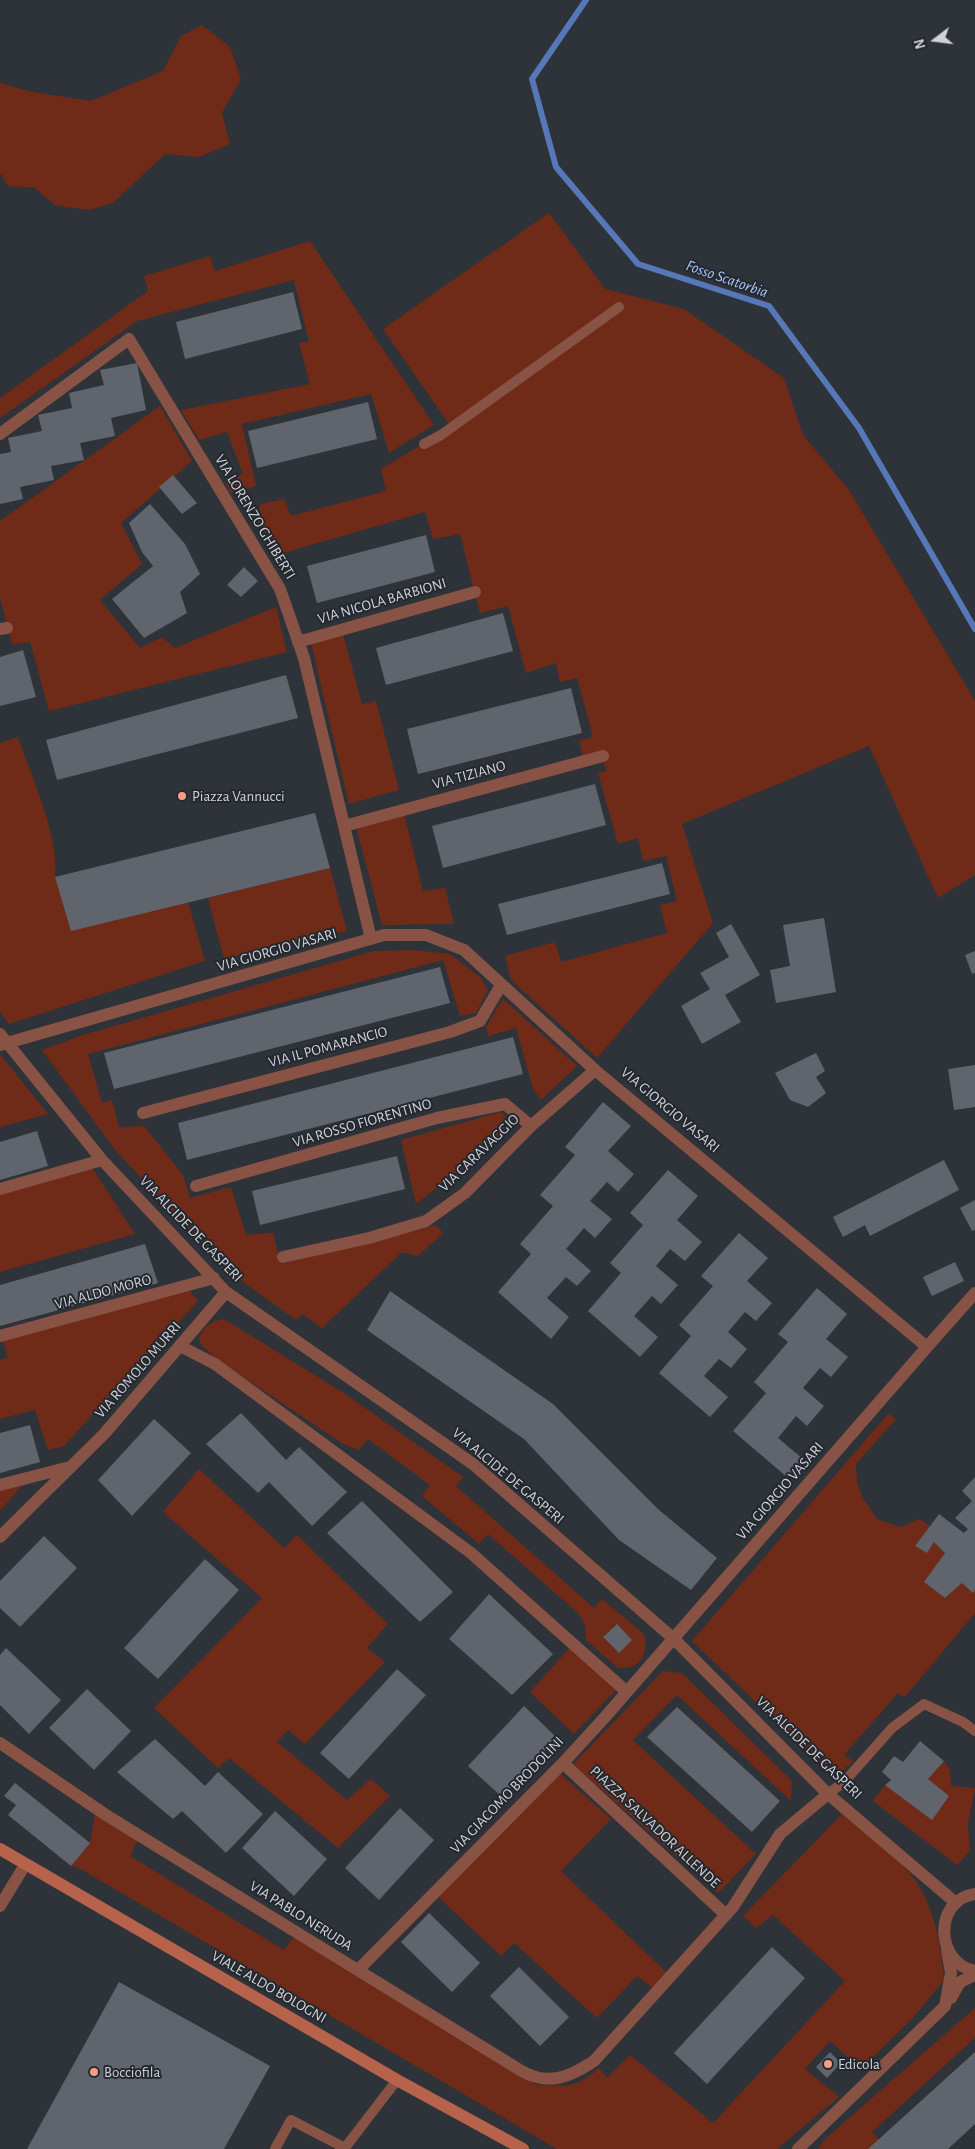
<!DOCTYPE html>
<html>
<head>
<meta charset="utf-8">
<style>
	body { margin:0 }
	#map { position:relative; width:975px; height:2149px; overflow:hidden; background:#2e3239; font-family:"Alegreya Sans",sans-serif }
	canvas { display:block }
	.north { position:absolute; left:910px; top:15px; width:50px; height:50px; -webkit-text-stroke:4px #24282f; paint-order:stroke; rotate:255deg; font-size:14px; font-weight:700; line-height:20px; text-align:center; color:#d0d2d7 }
	.north::after { content:''; display:block; margin:auto; width:18px; height:22px; background:#d0d2d7; clip-path:polygon(50% 0,100% 100%,50% 72%,0 100%) }
</style>
</head>
<body>
<div id="map">
<canvas width="975" height="2149"></canvas>
<div class="north">N</div>
</div>
<script>
const c = document.querySelector('canvas').getContext('2d');
c.lineJoin = 'round';
function paint(path, color) {
  c.fillStyle = color;
  c.fill(path, 'evenodd');
}
function stroke(path, color, width, dash) {
  c.strokeStyle = color;
  c.lineWidth = width;
  c.lineCap = dash ? 'butt' : 'round';
  c.setLineDash(dash || []);
  c.stroke(path);
}
function drawText(font, color, halo, rows, align = 'center') {
  c.font = font + ' "Alegreya Sans",sans-serif';
  c.lineWidth = 4;
  c.setLineDash([]);
  c.textBaseline = 'middle';
  c.strokeStyle = halo;
  c.fillStyle = color;
  for (const [text, x, y, turn = 0] of rows) {
    c.save();
    c.translate(x, y);
    c.rotate((+turn || 0) * Math.PI / 180);
    c.textAlign = isNaN(turn) ? turn : align;
    if (halo) c.strokeText(text, 0, 0);
    c.fillText(text, 0, 0);
    c.restore();
  }
}
const green = new Path2D(`
	M202,25l28,22 11,32 -19,34 8,31 -31,13 -34,-3 -52,49 -25,7 -33,-5 -20,-17 -27,-2 -8,-13v-90l33,9 58,9 72,-30 18,-35z
	M549,213l56,76 79,20 100,69 19,57 46,55 126,211v174l-37,23 -69,-152 -187,78 31,99 -116,135 -86,-78 -6,-24 50,-14 6,20 106,-29 -7,-28 17,-4 -11,-45 -23,5 -5,-23 -20,6 -20,-71 8,-2 -3,-15 -19,5 -5,-21 14,-3 -16,-59 -17,4 -4,-19 -30,10 -18,-67 -28,7 -20,-79 -27,5 -8,-27 -145,42 -23,-33 3,-17 24,-5 7,17 95,-25 -5,-22 70,-42 -68,-98z
	M310,241l124,184 -45,28 -18,-59 -129,30 14,62 -26,7 -5,-11 18,-8 -16,-42 -28,8 -18,-30 129,-26 -11,-41 10,-1 -15,-62 -157,41 -137,97v-20l148,-107 -4,-15 66,-20 5,15z
	M160,406l32,55 -71,62 21,41 -42,36 40,48 22,-11 13,11 101,-41 11,45 -238,59 -19,-69 -18,2 -12,-46v-77z
	M342,630l20,74 14,-3 23,89 -50,14 -39,-165z
	M18,737c13,38 42,102 37,140l133,25 17,59 -196,63 -9,-12v-269z
	M403,810l20,81 22,-3 9,36 -72,1 -27,-102z
	M330,868l17,63 -123,28 -16,-61z
	M415,950l35,4 31,24 7,12 -12,23 -16,3 -17,-56 -355,94 14,49 10,-3 7,27 25,-1 39,49 7,23 41,-11 15,48 27,-2 8,31 155,-39 7,8 -25,23 -16,-4 -80,76 -20,-14 -6,6 -57,-41 -18,-16 -106,-113 -73,-100 41,-15 291,-84z
	M503,999l74,67 -36,34 -8,-11 -17,-61 -28,8 -2,-9z
	M0,1054l48,60 -48,13z
	M501,1112l12,15 -97,77 -15,-64z
	M89,1163l46,71 -135,38v-83z
	M186,1286l12,15 -134,145 -16,4 -13,-40 -35,9v-59l8,-3 -7,-21z
	M224,1319l123,76 116,82 -7,9 138,122 8,-9 42,35c5,21 -4,36 -26,34l-32,-28 -1,-15 -6,-11 -91,-80 -9,10 -57,-48 8,-11 -62,-46 -9,11 -16,-6 -125,-84 -16,-14 -3,-7c4,-13 11,-17 25,-20zM616,1624l16,16 -13,13 -16,-16z
	M888,1414l8,5 -40,45 1,18 6,16 14,21 24,8 18,-8 11,7 -15,20 12,7 7,-11 11,11 -20,29 20,16 17,-15 11,9 2,-2v23l-70,84 -7,-4 -54,62 9,6 -18,17 -143,-137z
	M199,1469l85,79 13,-13 91,89 -21,24 18,14 -80,82 -17,-14 -11,12 70,58 24,-21 19,17 -52,52 -109,-90 -11,10 -64,-60 108,-110 -99,-86z
	M29,1477l-29,34v-26z
	M573,1644l47,42 -46,48 -44,-42z
	M663,1671l19,2 110,108 -1,20 -114,-106 -44,45 123,114 -38,39 -145,-129z
	M944,1761l6,9 1,16 24,2 -7,36 2,27 -13,14 -84,-64 12,-16 43,-6z
	M556,1770l55,49 -50,52 110,106 -13,15 -21,-16 -40,42 -83,-75 -13,13 -67,-63z
	M96,1809l44,27 -10,20 154,94 13,-18 223,138 14,14c29,3 42,5 65,-16l8,10 23,-23 83,68 132,-142 -72,-66 -17,13 -13,-12 100,-103c21,19 44,36 63,56 27,28 35,74 38,111l-32,39 -51,50 -31,-28 -25,28 34,28 -62,52h-220l-478,-281 -8,-2 19,-23z
	M975,2008v30l-103,94 10,11 -6,6h-58l7,-10z`);
const stream = new Path2D(`
	M586,0l-54,79 24,88 82,97 131,42 90,122 116,201`);
const building = new Path2D(`
	M293,292l9,37 -117,30 -9,-37z
	M137,363l9,47 -35,8 4,18 -35,7 4,17 -33,6 3,14 -34,7 3,12 -23,5v-50l11,-2 -3,-14 34,-7 -4,-16 34,-7 -3,-15 35,-8 -4,-15z
	M368,402l9,37 -120,29 -9,-37z
	M173,475l24,28 -15,11 -23,-27z
	M150,504l35,40 15,30 -20,18 7,21 -43,25 -32,-39 41,-33 -11,-14 -13,-29z
	M426,535l9,37 -118,31 -10,-37z
	M244,567l14,14 -17,16 -14,-12z
	M503,613l10,38 -127,34 -10,-37z
	M23,650l13,47 -36,9v-49z
	M286,675l12,43 -241,62 -11,-40z
	M571,688l11,45 -164,41 -11,-45z
	M595,784l11,41 -163,43 -11,-42z
	M315,813l15,55 -259,63 -16,-54z
	M662,863l8,31 -163,41 -9,-31z
	M824,918l12,74 -60,11 -6,-33 20,-4 -7,-41z
	M731,924l29,51 -35,20 16,27 -39,22 -21,-38 29,-17 -10,-16 29,-16 -13,-24z
	M975,951v22l-3,1 -7,-19z
	M440,967l10,36 -336,86 -10,-36z
	M513,1037l10,37 -336,86 -9,-37z
	M816,1053l9,18 -9,6 10,16 -18,14 -18,-7 -15,-27z
	M975,1065v42l-21,3 -6,-41z
	M603,1102l28,24 -23,25 26,23 -16,18 -11,-10 -17,19 22,18 -17,19 -11,-10 -18,21 25,22 -14,15 -11,-9 -19,21 22,19 -18,22 -53,-47 33,-38 -11,-10 33,-38 -13,-11 35,-40 -10,-8z
	M37,1131l11,35 -48,14v-38z
	M397,1156l8,33 -145,36 -8,-34z
	M944,1160l15,30 -89,46 -5,-11 -22,12 -10,-20z
	M668,1170l30,26 -21,24 25,22 -17,19 -15,-12 -14,17 22,19 -17,19 -9,-8 -18,20 24,21 -18,20 -52,-46 33,-38 -11,-10 33,-38 -13,-12z
	M975,1200v30l-3,1 -12,-23z
	M739,1233l29,25 -21,23 25,22 -16,18 -11,-9 -17,20 19,17 -16,19 -12,-9 -15,17 24,21 -18,20 -51,-44 32,-37 -12,-11 34,-39 -12,-10z
	M145,1244l13,39 -158,43v-41z
	M955,1262l9,19 -32,15 -9,-19z
	M817,1288l30,26 -21,25 22,18 -17,20 -11,-9 -17,20 21,18 -17,20 -11,-10 -18,22 25,21 -16,18 -54,-46 33,-38 -12,-11 34,-40 -10,-8z
	M390,1291l163,113 106,106 58,48 -26,32 -72,-50 -95,-101 -157,-109z
	M241,1413l45,47 13,-13 48,45 -35,34 -43,-44 -11,11 -52,-49z
	M154,1419l37,34 -59,63 -34,-36z
	M30,1425l10,37 -40,11v-40z
	M975,1477v113l-2,3 -11,-10 -17,15 -21,-16 21,-29 -11,-11 -7,11 -12,-7 24,-32 25,19 4,-4 -13,-11 17,-17 -10,-10z
	M362,1501l91,91 -33,30 -93,-89z
	M44,1536l33,32 -57,59 -20,-19v-27z
	M205,1559l34,31 -81,89 -34,-31z
	M489,1594l64,60 -41,41 -63,-56z
	M617,1624l15,16 -13,13 -16,-16z
	M6,1648l55,52 -32,34 -29,-29v-50z
	M397,1669l29,26 -77,84 -29,-26z
	M87,1689l44,42 -37,39 -45,-42z
	M524,1706l33,32 -55,59 -34,-31z
	M677,1707l103,94 -28,31 -105,-95z
	M155,1739l50,47 13,-14 45,42 -37,39 -44,-42 -9,8 -56,-47z
	M920,1741l24,20 -16,18 21,17 -17,24 -47,-35 6,-5 -9,-8 12,-16 9,6z
	M15,1783l75,60 -19,23 -63,-51 8,-10 -12,-9z
	M400,1808l34,32 -55,60 -34,-32z
	M275,1811l52,48 -33,37 -52,-48z
	M429,1913l51,50 -28,29 -51,-50z
	M772,1947l33,31 -98,106 -33,-31z
	M519,1967l50,50 -29,29 -50,-50z
	M119,1982l151,84 -46,83h-197z
	M830,2052l11,11 -14,15 -11,-11z
	M975,2052v72l-27,25h-80z`);
const lane = new Path2D(`
	M424,444l17,-9 178,-128
	M828,1794l17,-13 47,-53 32,-24 39,18 12,9
	M275,2149l16,-29 54,28
	M344,2149l53,-69`);
const street = new Path2D(`
	M0,434l129,-95 151,250 24,69 67,281
	M0,629l7,-1
	M298,642l177,-50
	M344,826l259,-70
	M0,1034l102,126 124,132 247,172 201,175 154,155 128,109
	M0,1045l384,-110h42l38,15 131,120 332,277 -321,369 -43,47 -205,207
	M143,1113l307,-81 30,-11 21,-36
	M196,1186l241,-68 68,-14 26,22
	M0,1189l102,-29
	M283,1257l86,-19 57,-17 39,-28 66,-67 64,-56
	M0,1336l214,-58
	M180,1346l35,18 256,189 156,139
	M927,1347l48,-54
	M0,1485l70,-18
	M0,1537l105,-104 121,-141
	M0,1743l106,72 414,255c28,17 50,7 74,-9l139,-154 47,-73 48,-40
	M563,1763l163,152
	M975,1894c-42,6 -40,69 0,77
	M0,1906l25,-41
	M951,1998l9,-16 15,-7
	M798,2149l147,-143 6,-33 -4,-23`);
const secondary = new Path2D(`
	M0,1849l397,231 126,69`);
const markers = [
	[182,796,5,"#f49e87"],
	[828,2064,5,"#f49e87"],
	[94,2072,5,"#f49e87"]
];
const streetNames = [
	["VIA LORENZO GHIBERTI",255,517,59],
	["VIA NICOLA BARBIONI",382,601,-16],
	["VIA TIZIANO",469,775,-15],
	["VIA GIORGIO VASARI",277,950,-16],
	["VIA IL POMARANCIO",328,1047,-15],
	["VIA GIORGIO VASARI",670,1110,40],
	["VIA ROSSO FIORENTINO",362,1123,-16],
	["VIA CARAVAGGIO",479,1153,-44],
	["VIA ALCIDE DE GASPERI",191,1229,46],
	["VIA ALDO MORO",103,1292,-15],
	["VIA ROMOLO MURRI",138,1370,-49],
	["VIA ALCIDE DE GASPERI",508,1476,40],
	["VIA GIORGIO VASARI",780,1491,-49],
	["VIA ALCIDE DE GASPERI",809,1748,44],
	["VIA GIACOMO BRODOLINI",507,1795,-46],
	["PIAZZA SALVADOR ALLENDE",655,1827,43],
	["VIA PABLO NERUDA",301,1916,32],
	["VIALE ALDO BOLOGNI",269,1987,30]
];
const poiNames = [
	["Piazza Vannucci",192,796],
	["Edicola",838,2064],
	["Bocciofila",104,2072]
];
const waterNames = [
	["Fosso Scatorbia",727,279,19]
];
paint(green, '#702b18');
stroke(stream, '#5678b9', 6);
paint(building, '#60656d');
stroke(lane, '#885344', 10);
stroke(street, '#885344', 12);
stroke(secondary, '#b7634c', 12);
for (const [x, y, r, color] of markers) {
  const dot = new Path2D();
  dot.arc(x, y, r, 0, 2 * Math.PI);
  c.fillStyle = color;
  c.fill(dot);
  stroke(dot, '#24282f', 2);
}
drawText('15px', '#d0d2d7', '#24282f', streetNames);
drawText('15px', '#d0d2d7', '#24282f', poiNames, 'left');
drawText('italic 16px', '#a7c4fa', '#24282f', waterNames);
</script>
</body>
</html>
